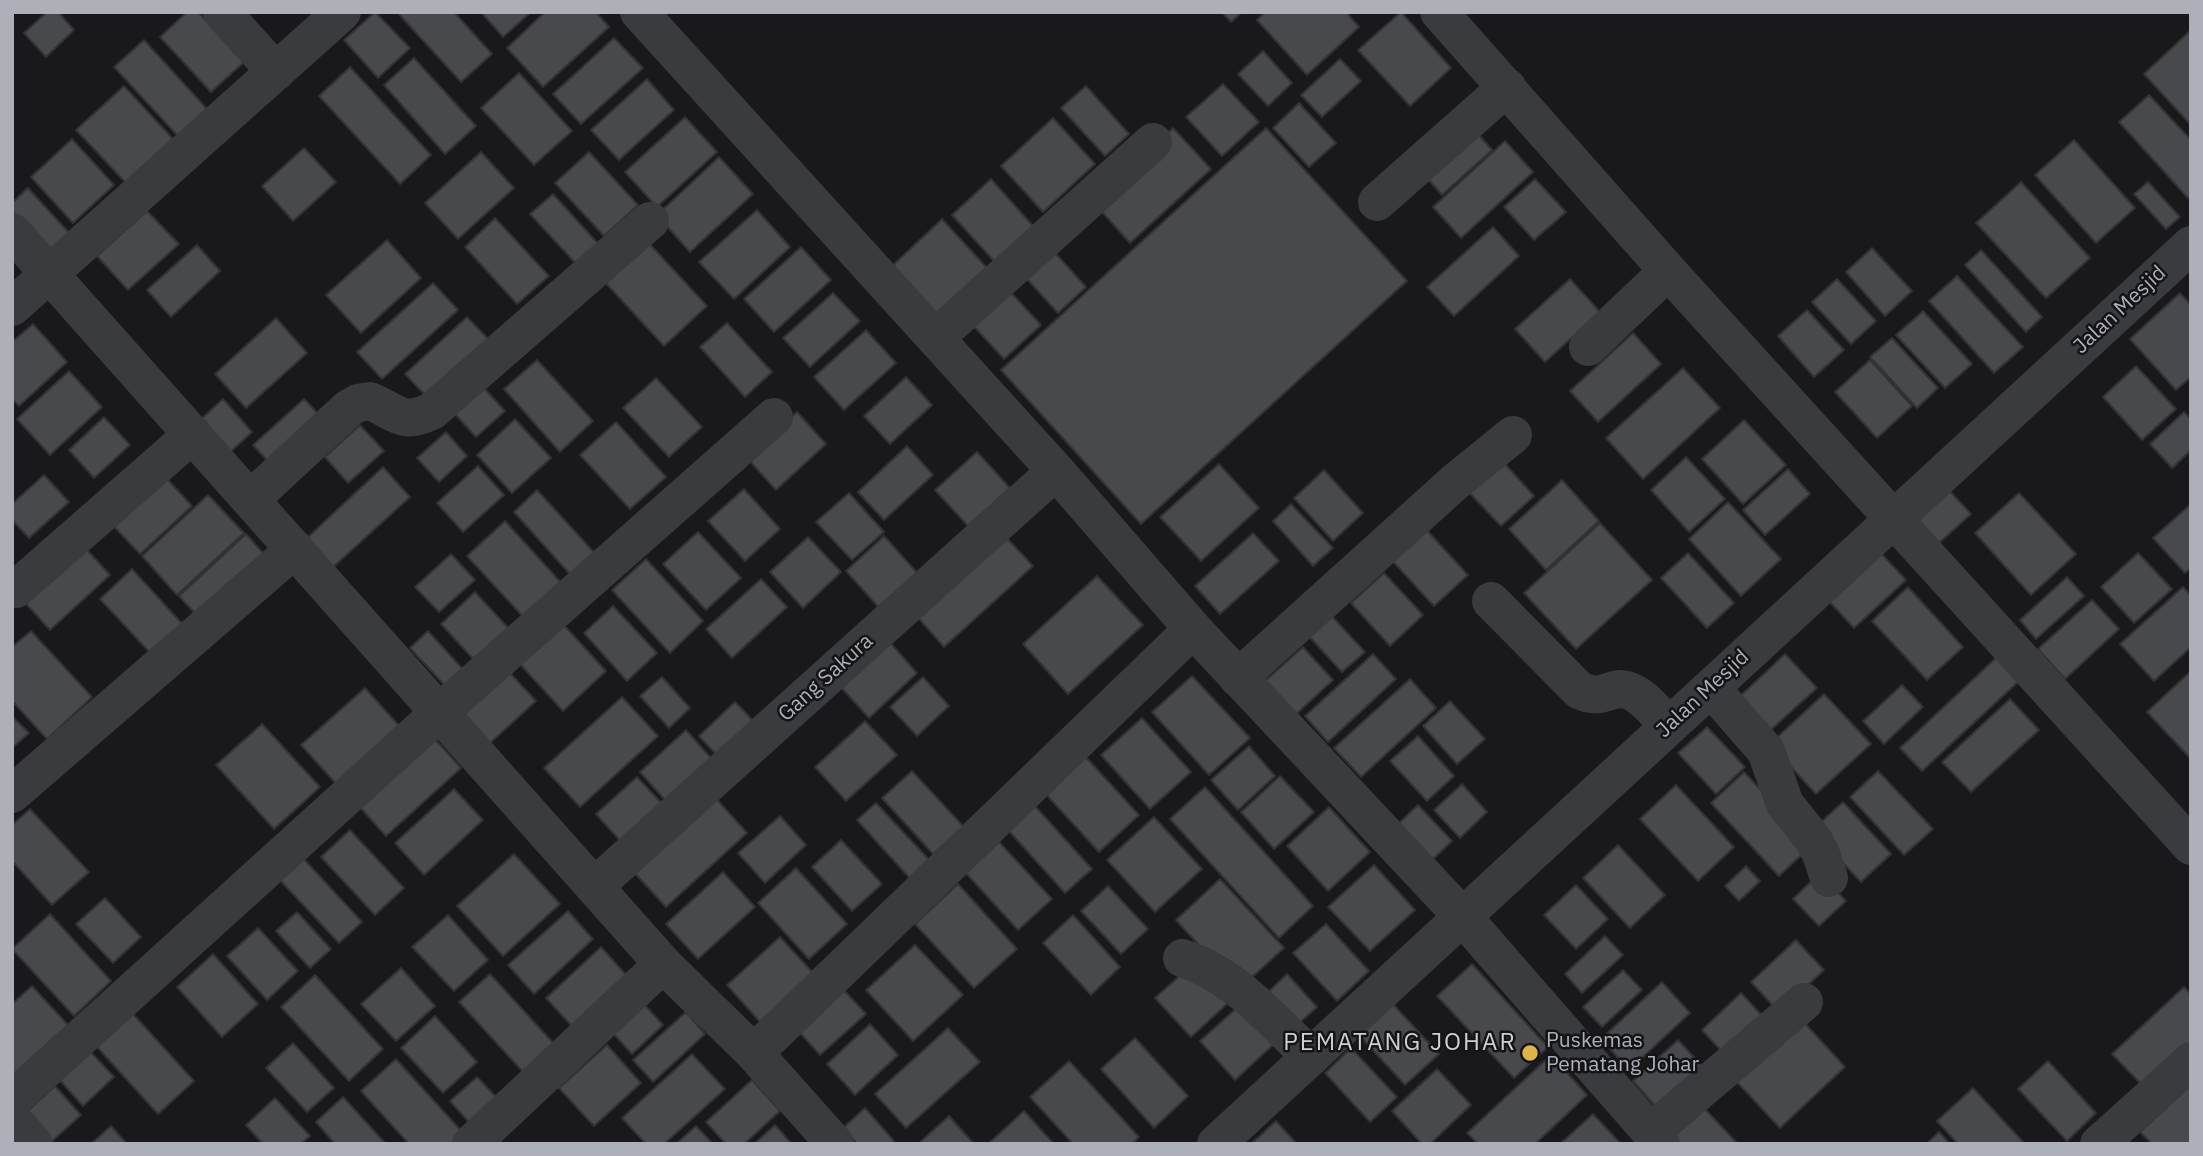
<!DOCTYPE html>
<html>
<head>
<meta charset="utf-8">
<style>
	body { margin:0 }
	#map { position:relative; width:2203px; height:1156px; overflow:hidden; background:#19191b; font-family:"IBM Plex Sans",sans-serif }
	canvas { display:block }
	.frame { position:absolute; inset:0; border:14px solid #adb0b9; pointer-events:none }
</style>
</head>
<body>
<div id="map">
<canvas width="2203" height="1156"></canvas>
<div class="frame"></div>
</div>
<script>
const c = document.querySelector('canvas').getContext('2d');
c.lineJoin = 'round';
function paint(path, color) {
  c.fillStyle = color;
  c.fill(path, 'evenodd');
}
function stroke(path, color, width, dash) {
  c.strokeStyle = color;
  c.lineWidth = width;
  c.lineCap = dash ? 'butt' : 'round';
  c.setLineDash(dash || []);
  c.stroke(path);
}
function drawText(font, color, halo, rows, align = 'center') {
  c.font = font + ' "IBM Plex Sans",sans-serif';
  c.lineWidth = 5;
  c.setLineDash([]);
  c.textBaseline = 'middle';
  c.strokeStyle = halo;
  c.fillStyle = color;
  for (const [text, x, y, turn = 0] of rows) {
    c.save();
    c.translate(x, y);
    c.rotate((+turn || 0) * Math.PI / 180);
    c.textAlign = isNaN(turn) ? turn : align;
    if (halo) c.strokeText(text, 0, 0);
    c.fillText(text, 0, 0);
    c.restore();
  }
}
const building = new Path2D(`
	M47,12h11l16,18 -28,27 -22,-24z
	M187,12h11l46,50 -33,30 -51,-55z
	M375,12l35,36 -32,30 -34,-38z
	M397,12h57l38,42 -31,28z
	M481,12h50l-28,25z
	M545,12h51l13,15 -66,60 -36,-39z
	M1222,12h20l-11,10z
	M1265,12h81l13,15 -52,48 -50,-55z
	M1401,12l50,56 -41,38 -52,-56z
	M2190,31l1,1v93l-47,-51z
	M614,38l29,30 -62,56 -28,-30z
	M144,40l63,69 -29,27 -64,-69z
	M1263,51l29,32 -24,23 -30,-32z
	M414,58l62,68 -31,28 -61,-69z
	M1340,59l21,22 -39,36 -21,-22z
	M350,67l81,88 -31,29 -81,-88z
	M519,73l53,58 -38,34 -53,-57z
	M647,79l27,31 -55,50 -28,-30z
	M1223,84l36,38 -37,34 -36,-39z
	M124,86l49,53 -47,44 -50,-53z
	M1086,86l43,48 -24,22 -44,-48z
	M2149,95l42,45v55l-3,3 -69,-76z
	M1299,103l37,40 -27,24 -36,-39z
	M685,117l32,35 -60,55 -32,-35z
	M1053,118l42,46 -52,48 -42,-46z
	M1470,125l22,25 -50,45 -22,-25z
	M1173,128l38,41 -81,74 -37,-41z
	M1266,128l141,153 -266,243 -140,-154z
	M72,139l42,46 -41,38 -42,-46z
	M2074,140l61,68 -39,35 -61,-68z
	M1505,141l28,31 -72,66 -28,-31z
	M304,148l32,34 -43,39 -31,-35z
	M481,152l33,36 -56,51 -33,-36z
	M589,152l49,53 -34,31 -49,-53z
	M719,157l34,37 -63,58 -33,-37z
	M991,179l42,47 -38,36 -43,-47z
	M1535,179l31,33 -32,28 -30,-33z
	M2021,182l69,76 -44,40 -70,-75z
	M2148,182l32,35 -14,12 -32,-35z
	M28,188l43,47 -20,18 -39,-42v-8z
	M553,194l49,54 -22,20 -50,-54z
	M757,210l33,37 -56,52 -35,-37z
	M147,211l32,33 -51,46 -31,-34z
	M495,218l54,58 -32,28 -52,-57z
	M942,219l45,49 -54,49 -44,-48z
	M1493,227l26,29 -65,60 -27,-29z
	M645,239l62,67 -43,40 -62,-67z
	M387,240l34,38 -60,55 -35,-38z
	M1046,243l40,44 -28,26 -40,-44z
	M197,245l23,26 -49,46 -24,-27z
	M801,247l30,33 -57,52 -30,-33z
	M1872,248l40,43 -27,25 -39,-44z
	M1981,250l61,67 -16,15 -61,-67z
	M1957,276l66,71 -29,26 -65,-72z
	M1570,279l30,33 -55,50 -30,-33z
	M1837,279l39,42 -25,23 -39,-42z
	M433,283l25,27 -76,69 -25,-27z
	M1004,285l37,40 -37,34 -37,-40z
	M833,293l27,28 -50,46 -27,-29z
	M2180,293l11,12v72l-15,13 -46,-51z
	M1807,310l37,40 -30,27 -36,-41z
	M1923,311l49,53 -27,24 -49,-53z
	M467,317l23,24 -62,57 -23,-24z
	M276,318l31,35 -61,55 -31,-34z
	M727,323l45,49 -27,25 -45,-50z
	M33,324l34,38 -48,44 -7,-7v-57z
	M866,330l30,33 -52,47 -30,-33z
	M1633,333l28,31 -63,58 -28,-31z
	M1892,338l46,50 -21,20 -47,-51z
	M537,360l56,61 -33,31 -56,-63z
	M1870,360l42,46 -35,32 -42,-46z
	M2136,366l40,43 -34,31 -39,-43z
	M1683,368l37,40 -77,71 -37,-41z
	M69,371l33,36 -52,48 -33,-36z
	M906,377l26,28 -42,39 -26,-28z
	M656,378l46,49 -33,30 -46,-49z
	M482,386l23,25 -29,26 -22,-24z
	M223,399l29,33 -25,23 -29,-33z
	M304,399l23,24 -51,47 -23,-25z
	M797,412l29,32 -50,46 -29,-32z
	M2184,412l7,7v31l-19,18 -22,-24z
	M104,417l26,28 -36,33 -25,-28z
	M515,419l36,39 -39,35 -35,-38z
	M1744,420l42,45 -43,39 -41,-45z
	M616,422l50,55 -36,32 -50,-54z
	M360,425l24,26 -36,32 -23,-26z
	M446,432l21,24 -28,26 -22,-24z
	M907,446l26,29 -49,45 -26,-28z
	M977,452l33,36 -42,38 -33,-36z
	M1496,454l38,42 -33,30 -39,-41z
	M1686,457l39,42 -36,33 -38,-42z
	M1219,464l40,44 -58,53 -41,-44z
	M478,466l26,29 -41,37 -26,-29z
	M383,467l27,30 -78,71 -26,-29z
	M157,468l35,38 -52,48 -36,-38z
	M1788,469l22,25 -45,41 -22,-25z
	M1324,470l39,43 -30,28 -39,-43z
	M44,475l25,27 -40,36 -17,-18v-16z
	M1562,480l37,41 -53,49 -37,-41z
	M1946,487l25,27 -32,29 -25,-27z
	M744,489l36,40 -35,32 -37,-40z
	M537,490l64,70 -24,22 -63,-70z
	M849,493l35,39 -32,28 -36,-38z
	M2019,493l57,61 -45,41 -56,-62z
	M208,495l36,38 -67,62 -35,-39z
	M1728,502l53,57 -40,37 -52,-57z
	M1291,504l42,44 -20,18 -40,-45z
	M2191,504v64l-6,5 -32,-35z
	M505,521l60,66 -37,35 -61,-66z
	M1600,523l52,57 -76,69 -52,-56z
	M1421,524l47,51 -34,31 -47,-51z
	M698,532l43,46 -35,32 -43,-46z
	M1002,533l31,33 -89,81 -30,-34z
	M1253,533l26,28 -59,53 -25,-28z
	M246,534l26,29 -67,61 -26,-28z
	M884,536l36,40 -38,35 -36,-40z
	M808,537l33,35 -38,36 -33,-36z
	M79,541l31,34 -60,55 -31,-34z
	M1878,550l28,30 -52,48 -28,-30z
	M1688,553l46,50 -27,25 -46,-50z
	M2138,553l34,36 -38,34 -33,-36z
	M451,554l24,26 -36,32 -24,-25z
	M646,559l57,62 -33,32 -58,-63z
	M132,569l54,59 -32,29 -54,-58z
	M1384,573l39,42 -33,31 -39,-43z
	M1097,576l46,49 -75,69 -45,-50z
	M2067,577l17,19 -48,43 -16,-19z
	M761,579l26,28 -55,51 -26,-29z
	M1908,587l55,60 -36,33 -55,-59z
	M2183,587l8,9v51l-37,34 -34,-37z
	M475,592l36,39 -34,32 -36,-39z
	M2092,600l27,29 -54,50 -27,-30z
	M613,606l44,47 -30,28 -43,-48z
	M1327,611l38,41 -23,20 -37,-40z
	M561,622l45,49 -43,40 -45,-49z
	M31,631l61,66 -45,42 -35,-38v-54z
	M428,631l41,45 -18,16 -41,-44z
	M886,638l31,35 -48,45 -32,-35z
	M1303,647l30,33 -39,36 -30,-34z
	M1373,654l23,25 -68,63 -23,-26z
	M1785,654l32,34 -52,47 -31,-33z
	M1997,657l22,24 -97,90 -22,-23z
	M2191,671v88l-44,-47z
	M510,673l26,28 -47,43 -26,-29z
	M1192,676l58,62 -41,37 -57,-63z
	M662,677l28,31 -21,20 -29,-32z
	M923,677l26,29 -32,30 -27,-29z
	M1410,679l26,29 -75,69 -27,-29z
	M1902,685l21,22 -39,37 -21,-23z
	M365,688l38,42 -63,58 -39,-43z
	M1824,694l47,50 -55,50 -46,-50z
	M622,697l36,39 -78,71 -36,-39z
	M2010,699l29,31 -68,62 -29,-30z
	M1450,701l35,38 -28,25 -34,-38z
	M735,702l26,27 -37,34 -25,-27z
	M12,716l17,17 -17,15z
	M1142,718l49,54 -41,37 -49,-54z
	M865,721l32,34 -51,46 -31,-34z
	M262,724l58,63 -46,42 -58,-64z
	M1707,727l38,40 -29,27 -38,-41z
	M686,730l33,37 -46,42 -33,-37z
	M432,736l29,32 -75,68 -29,-32z
	M1418,736l36,40 -27,25 -37,-40z
	M1249,746l26,30 -37,34 -27,-30z
	M1083,754l56,61 -40,37 -56,-61z
	M912,771l52,56 -31,27 -51,-56z
	M1878,771l55,58 -29,26 -54,-58z
	M1744,772l68,73 -33,31 -68,-73z
	M1280,776l34,36 -40,37 -33,-37z
	M637,777l29,31 -41,38 -29,-32z
	M1462,784l25,28 -27,26 -26,-28z
	M1676,785l58,62 -36,34 -58,-62z
	M1205,787l108,119 -34,32 -109,-119z
	M454,789l29,31 -59,55 -29,-32z
	M712,794l35,39 -81,74 -35,-38z
	M1843,802l48,52 -30,28 -49,-52z
	M876,803l58,62 -20,18 -57,-63z
	M1034,805l58,64 -27,24 -57,-63z
	M1418,805l34,36 -21,20 -34,-36z
	M1329,807l41,45 -42,39 -41,-45z
	M30,809l59,63 -37,33 -40,-44v-36z
	M780,816l26,29 -41,38 -27,-30z
	M1154,817l48,52 -47,43 -48,-52z
	M350,830l54,58 -29,27 -54,-58z
	M841,840l41,44 -30,27 -40,-44z
	M999,842l53,57 -34,31 -52,-57z
	M1618,845l47,50 -35,33 -47,-50z
	M514,854l46,50 -57,52 -46,-50z
	M301,856l61,66 -23,21 -61,-65z
	M1374,865l41,45 -45,41 -42,-44z
	M1746,866l14,15 -21,20 -14,-15z
	M796,868l51,56 -38,35 -51,-56z
	M723,872l32,35 -57,52 -32,-35z
	M1820,873l26,28 -27,25 -26,-27z
	M1220,879l64,69 -45,41 -63,-69z
	M958,884l59,65 -43,39 -59,-64z
	M1576,885l32,34 -32,30 -32,-34z
	M1108,886l40,43 -27,25 -40,-43z
	M105,898l36,39 -28,26 -37,-39z
	M568,911l25,28 -59,55 -26,-29z
	M297,912l34,37 -21,19 -34,-37z
	M50,914l61,67 -37,35 -62,-67z
	M448,915l40,45 -34,31 -42,-44z
	M1073,915l47,52 -29,28 -48,-52z
	M1326,924l43,47 -32,30 -44,-48z
	M258,928l40,43 -31,29 -40,-44z
	M1605,936l18,19 -41,38 -17,-19z
	M780,937l33,36 -53,49 -33,-37z
	M1796,940l28,30 -45,42 -28,-30z
	M915,945l48,50 -50,46 -47,-51z
	M601,947l35,39 -55,50 -35,-38z
	M213,954l45,50 -36,33 -45,-50z
	M1193,964l35,39 -37,34 -36,-39z
	M1472,964l76,83 -34,31 -77,-82z
	M401,968l34,38 -39,35 -35,-37z
	M1623,970l19,20 -40,37 -19,-20z
	M490,974l66,72 -31,28 -66,-72z
	M1287,974l30,33 -30,27 -29,-32z
	M315,975l68,74 -34,32 -68,-74z
	M1662,982l28,31 -61,57 -28,-31z
	M32,986l36,39 -56,51v-72z
	M840,986l26,28 -46,41 -25,-28z
	M2184,987l7,7v48l-48,44 -31,-32z
	M1741,993l26,28 -39,37 -26,-28z
	M1390,1001l49,53 -34,31 -48,-52z
	M123,1003l71,78 -36,33 -71,-78z
	M643,1003l20,22 -31,29 -20,-22z
	M1239,1006l35,38 -39,36 -35,-39z
	M686,1012l19,22 -52,48 -20,-22z
	M435,1016l42,46 -34,31 -42,-45z
	M1800,1018l45,49 -65,61 -46,-49z
	M870,1024l28,31 -43,40 -28,-31z
	M948,1028l32,34 -74,66 -31,-34z
	M1135,1038l53,58 -34,32 -53,-59z
	M1678,1040l24,26 -45,42 -24,-27z
	M293,1043l41,45 -27,24 -41,-44z
	M607,1045l34,38 -47,43 -35,-38z
	M87,1048l27,29 -31,29 -27,-30z
	M1351,1048l46,49 -27,25 -45,-49z
	M692,1054l33,35 -61,55h-18l-24,-26z
	M1551,1055l36,40 -52,49h-57l-11,-11z
	M396,1059l68,75 -11,10h-44l-48,-53z
	M1069,1061l70,76 -7,7h-59l-43,-47z
	M2048,1061l48,52 -29,28 -49,-52z
	M1437,1069l34,36 -41,39h-8l-30,-33z
	M477,1077l24,25 -27,26 -24,-27z
	M752,1080l28,31 -36,33h-18l-20,-22z
	M2191,1085v59h-39l-12,-12z
	M55,1086l26,29 -32,29 -29,-26z
	M1973,1088l52,56h-67l-21,-23z
	M343,1097l43,47h-51l-19,-22z
	M275,1098l35,38 -9,8h-38l-17,-19z
	M1702,1106l36,38h-68l-4,-5z
	M865,1108l29,33 -3,3h-34l-14,-16z
	M1024,1111l30,33h-66z
	M1593,1114l28,30h-61z
	M949,1116l25,28h-56z
	M1276,1121l21,23h-46z
	M775,1125l17,19h-38z
	M111,1126l16,18h-36z
	M696,1126l17,18h-37z
	M1939,1132l11,12h-24z`);
const minor = new Path2D(`
	M222,12l54,60
	M639,12l417,459 137,158 269,287 199,228
	M1439,12l229,259 523,575
	M1377,202l130,-115
	M12,232l651,732 91,89 81,91
	M12,307l330,-295
	M935,338l218,-196
	M1588,347l80,-76
	M251,499l98,-91 9,-5 12,-2c27,11 31,25 62,10l218,-190
	M16,589l177,-155
	M1491,601l88,89c25,12 30,-5 48,0 17,5 30,24 42,36
	M1238,678l217,-196 58,-47
	M1711,688l55,63 19,53 28,35 8,15 8,24
	M12,794l283,-245
	M595,886l461,-415
	M1182,958c52,16 90,62 129,99
	M754,1053l439,-424
	M12,1100l428,-388 334,-295
	M12,1119l22,25
	M1651,1132l153,-130
	M471,1144l192,-180
	M1216,1144l975,-899
	M2099,1144l92,-83`);
const markers = [
	[1530,1053,9,"#deb24d"]
];
const streetNames = [
	["Jalan Mesjid",2120,310,-43],
	["Gang Sakura",826,678,-42],
	["Jalan Mesjid",1703,694,-43]
];
const poiNames = [
	["Puskemas",1546,1041],
	["Pematang Johar",1546,1065]
];
const quarterNames = [
	["PEMATANG JOHAR",1400,1043]
];
paint(building, '#48494d');
stroke(building, '#333336', 2);
stroke(minor, '#3a3b3f', 38);
for (const [x, y, r, color] of markers) {
  const dot = new Path2D();
  dot.arc(x, y, r, 0, 2 * Math.PI);
  c.fillStyle = color;
  c.fill(dot);
  stroke(dot, '#141416', 2.5);
}
drawText('21px', '#adb0b9', '#141416', streetNames);
drawText('21px', '#adb0b9', '#141416', poiNames, 'left');
c.letterSpacing = '2px';
drawText('24px', '#cdcfd5', '#141416', quarterNames);
c.letterSpacing = '0px';
</script>
</body>
</html>
